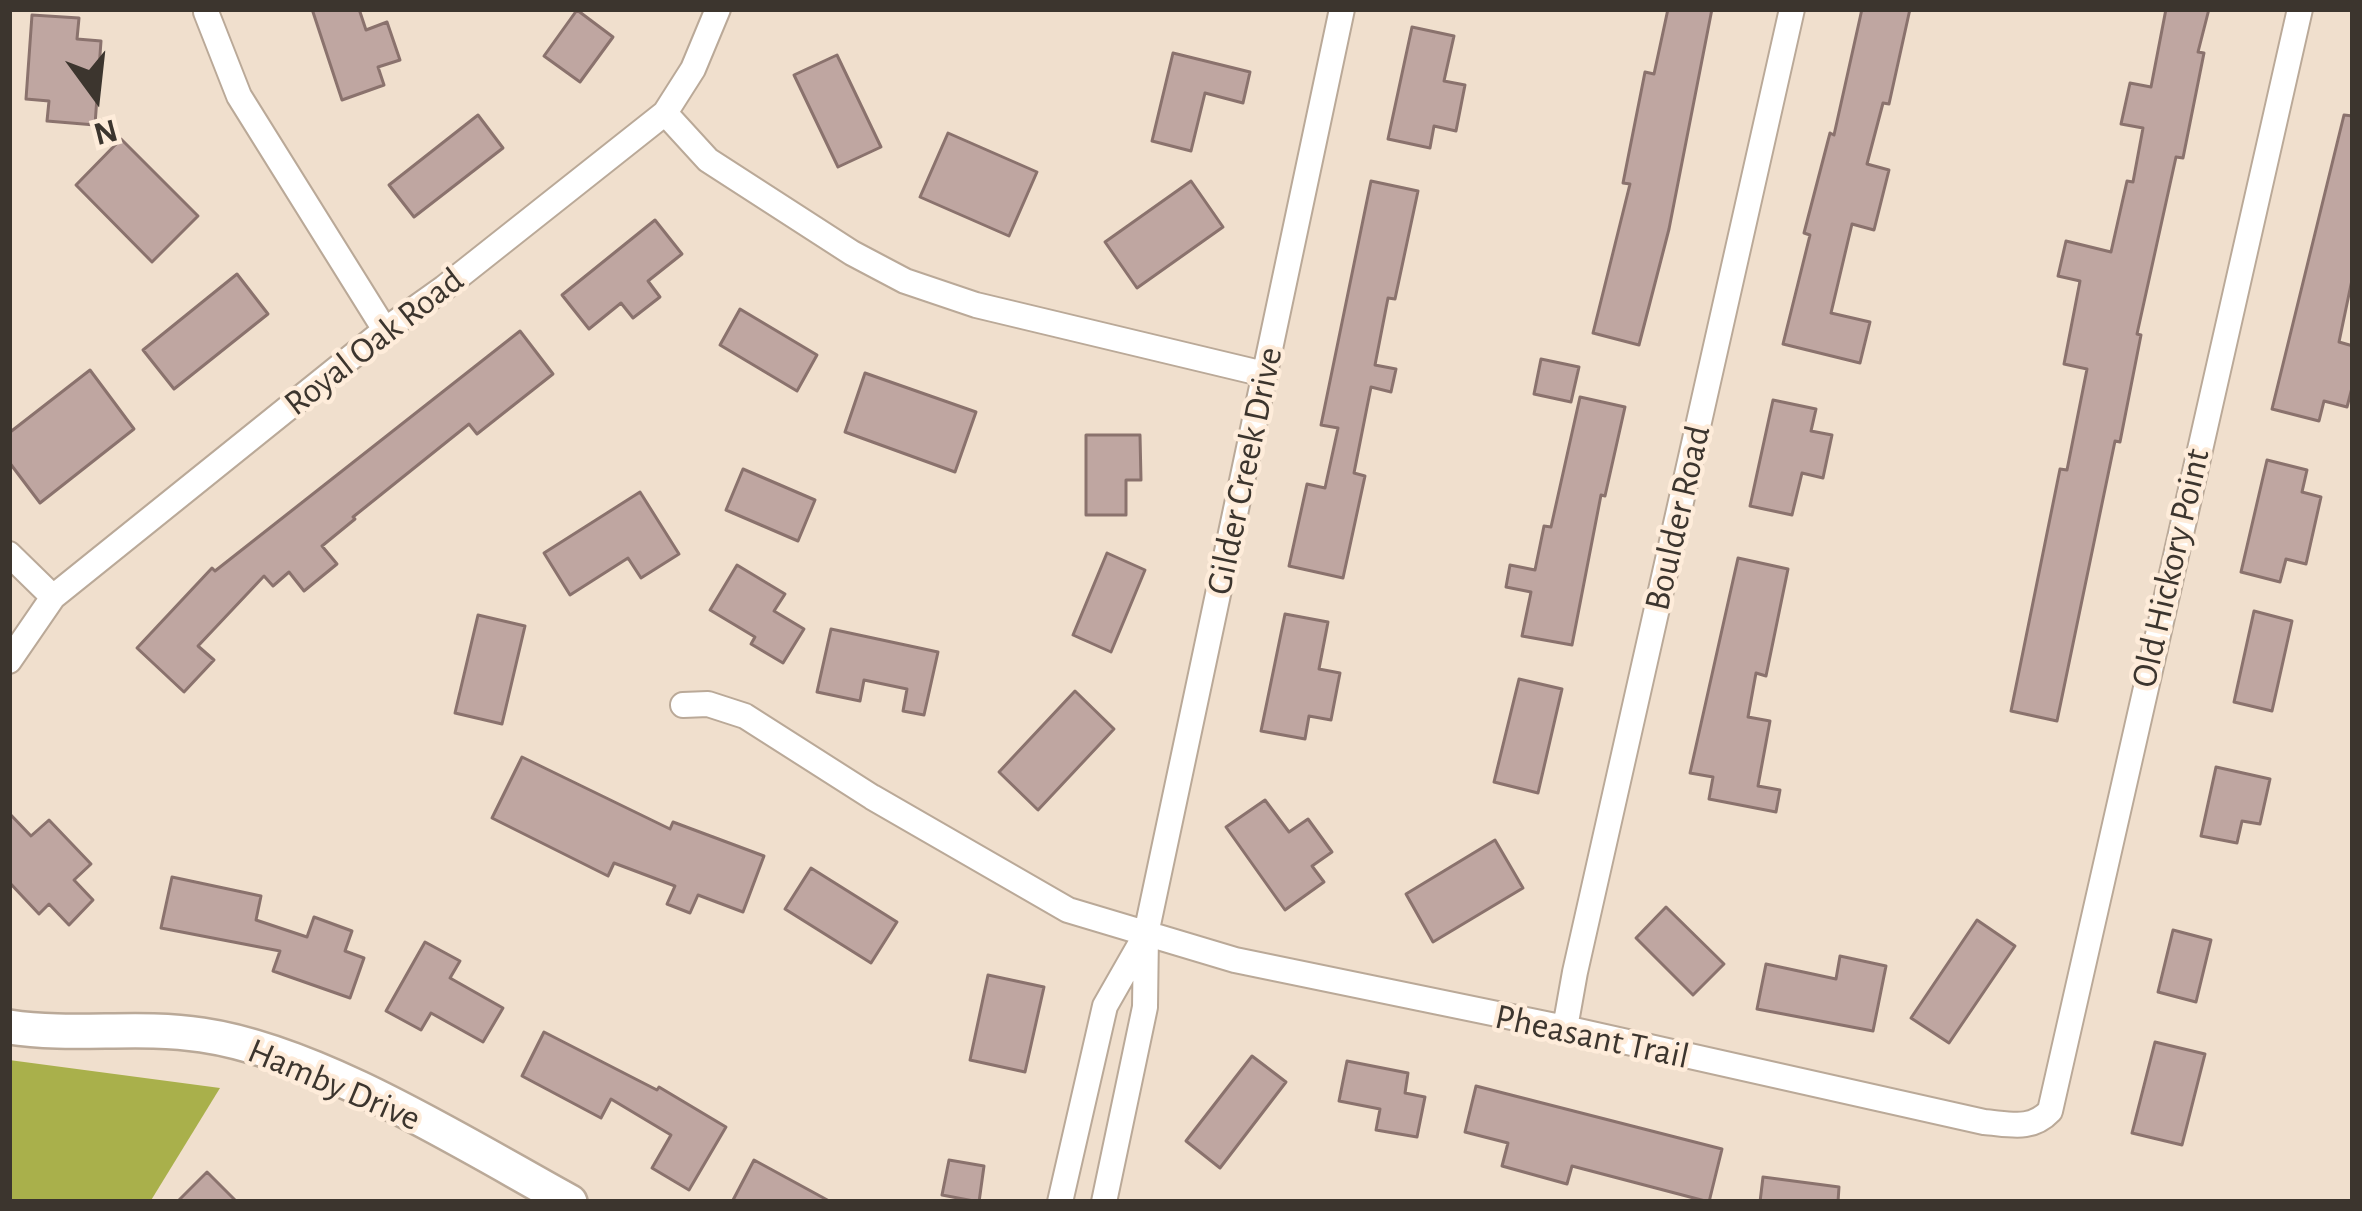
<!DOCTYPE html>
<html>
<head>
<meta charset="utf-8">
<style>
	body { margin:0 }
	#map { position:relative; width:2362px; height:1211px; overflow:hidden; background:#f0dfcd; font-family:"Alegreya Sans",sans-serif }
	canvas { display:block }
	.frame { position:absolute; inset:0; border:12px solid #3c352e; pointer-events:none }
	.north { position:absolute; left:36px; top:36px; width:120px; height:120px; -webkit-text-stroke:9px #feecda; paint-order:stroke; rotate:165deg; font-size:33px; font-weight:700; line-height:48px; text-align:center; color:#3c352e }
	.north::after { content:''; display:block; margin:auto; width:42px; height:54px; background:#3c352e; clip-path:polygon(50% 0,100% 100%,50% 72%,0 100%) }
</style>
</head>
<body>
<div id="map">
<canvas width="2362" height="1211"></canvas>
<div class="frame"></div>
<div class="north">N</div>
</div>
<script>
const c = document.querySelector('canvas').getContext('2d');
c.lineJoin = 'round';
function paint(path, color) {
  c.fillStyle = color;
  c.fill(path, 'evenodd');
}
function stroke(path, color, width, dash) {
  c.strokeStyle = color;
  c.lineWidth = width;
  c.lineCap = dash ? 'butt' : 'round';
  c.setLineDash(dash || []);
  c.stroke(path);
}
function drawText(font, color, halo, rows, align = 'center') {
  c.font = font + ' "Alegreya Sans",sans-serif';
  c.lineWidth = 9;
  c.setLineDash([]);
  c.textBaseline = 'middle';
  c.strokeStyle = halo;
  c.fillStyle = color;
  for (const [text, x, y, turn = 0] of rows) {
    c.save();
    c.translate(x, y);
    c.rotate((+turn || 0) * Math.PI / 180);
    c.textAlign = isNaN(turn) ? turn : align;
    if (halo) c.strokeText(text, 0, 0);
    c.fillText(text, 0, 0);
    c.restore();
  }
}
const forest = new Path2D(`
	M9,1060l211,28 -70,114h-141z`);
const building = new Path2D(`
	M312,9h47l7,21 21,-8 13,38 -22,7 6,18 -42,15z
	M1668,9h44l-43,220 -30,116 -46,-12 37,-149 -7,-1 22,-111 9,2z
	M1862,9h48l-21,95 -6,-1 -16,61 22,6 -15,60 -22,-6 -21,89 39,9 -10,41 -77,-19 27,-109 -6,-2 26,-100 4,2z
	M2166,9h43l-11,43 6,1 -21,105 -7,-1 -39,177 4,1 -21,107 -5,-1 -58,280 -46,-10 49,-242 7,1 20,-101 -23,-5 16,-83 -22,-5 8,-35 45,11 16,-71 6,1 10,-54 -22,-4 9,-41 21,4z
	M577,10l36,27 -33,45 -36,-26z
	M32,15l47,3 -2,21 24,2 -6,84 -48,-4 2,-20 -23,-2z
	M1412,27l42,9 -10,45 21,4 -9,46 -22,-5 -4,22 -42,-9z
	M1173,53l77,19 -7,31 -38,-10 -14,58 -39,-10z
	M837,55l44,92 -43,20 -44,-92z
	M478,115l25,33 -89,69 -25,-32z
	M2344,115l9,1v159l-14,67 14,4v38l-6,23 -23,-6 -5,20 -47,-12z
	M948,133l89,39 -28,64 -89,-39z
	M121,139l77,77 -46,46 -76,-77z
	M1191,181l32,46 -86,61 -32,-46z
	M1371,181l47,10 -23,108 -7,-1 -13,67 21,4 -5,23 -20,-5 -17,86 11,3 -22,102 -54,-12 18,-82 18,4 13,-60 -17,-3z
	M655,220l27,34 -34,27 12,16 -27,21 -12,-15 -32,26 -27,-34z
	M237,274l31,40 -94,75 -31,-39z
	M740,309l77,46 -20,36 -77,-46z
	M520,331l33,43 -76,60 -8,-10 -116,93 2,2 -33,27 15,18 -33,27 -15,-19 -16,14 -9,-10 -66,70 16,14 -30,32 -47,-44 75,-80 3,3z
	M1541,359l38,8 -8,35 -37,-8z
	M90,370l44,59 -94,74 -31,-41v-29z
	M865,373l111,39 -21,60 -110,-40z
	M1580,397l45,10 -20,89 -4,-1 -29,150 -50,-9 9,-44 -25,-5 4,-22 25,5 9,-44 7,1z
	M1773,400l43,9 -5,22 21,4 -9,43 -21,-5 -10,42 -42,-9z
	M1086,435h54l1,45h-15v35h-40z
	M2267,460l40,10 -5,22 19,5 -15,67 -20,-5 -6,23 -39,-10z
	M743,469l72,31 -17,41 -72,-31z
	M640,492l39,62 -38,24 -13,-20 -58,37 -26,-42z
	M1107,553l38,17 -34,82 -38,-17z
	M1738,558l50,11 -22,107 -10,-3 -8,44 22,4 -12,65 22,4 -4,22 -67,-13 4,-22 -23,-4z
	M737,565l48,29 -11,17 30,18 -21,34 -32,-19 4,-7 -45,-27z
	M2254,611l38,10 -20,90 -38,-9z
	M1285,614l43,8 -9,47 21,4 -9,47 -22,-4 -4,23 -44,-8z
	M478,615l47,11 -23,98 -47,-11z
	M831,629l107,23 -14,63 -21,-4 4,-22 -43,-9 -4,21 -43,-9z
	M1519,679l43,10 -24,104 -44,-11z
	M1075,691l39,38 -76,81 -39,-38z
	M522,757l148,72 3,-7 91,34 -21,56 -45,-17 -8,18 -23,-9 8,-18 -61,-23 -6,13 -116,-58z
	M2216,767l54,12 -10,45 -18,-3 -5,22 -36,-7z
	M1265,800l24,32 19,-13 24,33 -20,14 12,16 -39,28 -59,-83z
	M9,813l22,23 18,-16 42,44 -17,16 19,20 -24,25 -20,-21 -10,10 -30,-32z
	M1495,840l28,48 -90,54 -27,-48z
	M811,868l86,54 -26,41 -86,-54z
	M172,877l89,19 -5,24 51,17 7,-20 38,14 -7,20 19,7 -14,40 -77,-27 7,-20 -119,-23z
	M1666,907l58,57 -31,31 -57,-57z
	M1977,920l38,26 -66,97 -38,-25z
	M2173,930l38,10 -15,62 -38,-10z
	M425,942l35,19 -10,17 53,30 -20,34 -52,-29 -10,17 -35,-19z
	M1840,956l46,10 -13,65 -116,-22 9,-45 70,15z
	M988,975l56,12 -19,85 -55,-12z
	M544,1032l113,58 2,-3 67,40 -37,63 -37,-22 19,-33 -60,-36 -10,19 -79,-42z
	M2155,1042l50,12 -23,91 -50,-12z
	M1252,1056l34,26 -66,86 -34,-27z
	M1347,1061l61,12 -3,20 20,4 -8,40 -41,-7 4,-21 -41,-8z
	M1476,1086l246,63 -13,53 -137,-36 -5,18 -65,-18 6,-23 -43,-11z
	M754,1160l77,42h-99z
	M949,1160l35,6 -5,36 -37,-7z
	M207,1172l30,30h-60z
	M1763,1177l76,10 -1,15h-78z`);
const street = new Path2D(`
	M206,12l33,84 146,234
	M665,113l43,47 144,93 53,28 71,24 288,69
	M9,554l44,43
	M9,661l44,-64 332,-267 59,-42 221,-175 28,-44 25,-60
	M683,705l25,-1 37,12 127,81 196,113 167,50 330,68 419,94c26,2 47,9 66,-11l250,-1102
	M1565,1028l10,-56 217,-963
	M1060,1202l45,-196 40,-70
	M1104,1202l41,-195 1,-73 196,-925`);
const secondary = new Path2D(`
	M9,1027c64,10 129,-2 193,8 117,17 264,110 368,167`);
const streetNames = [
	["Royal Oak Road",374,342,-38],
	["Gilder Creek Drive",1245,471,-78],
	["Boulder Road",1678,518,-77],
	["Old Hickory Point",2171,568,-77],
	["Pheasant Trail",1592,1037,12],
	["Hamby Drive",334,1085,23]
];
paint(forest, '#a9b04b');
paint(building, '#bfa6a1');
stroke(building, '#8a726d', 3);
stroke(street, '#baa998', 28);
stroke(secondary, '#baa998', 38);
stroke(street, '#fff', 24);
stroke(secondary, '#fff', 33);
drawText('36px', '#3c352e', '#feecda', streetNames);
</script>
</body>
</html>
